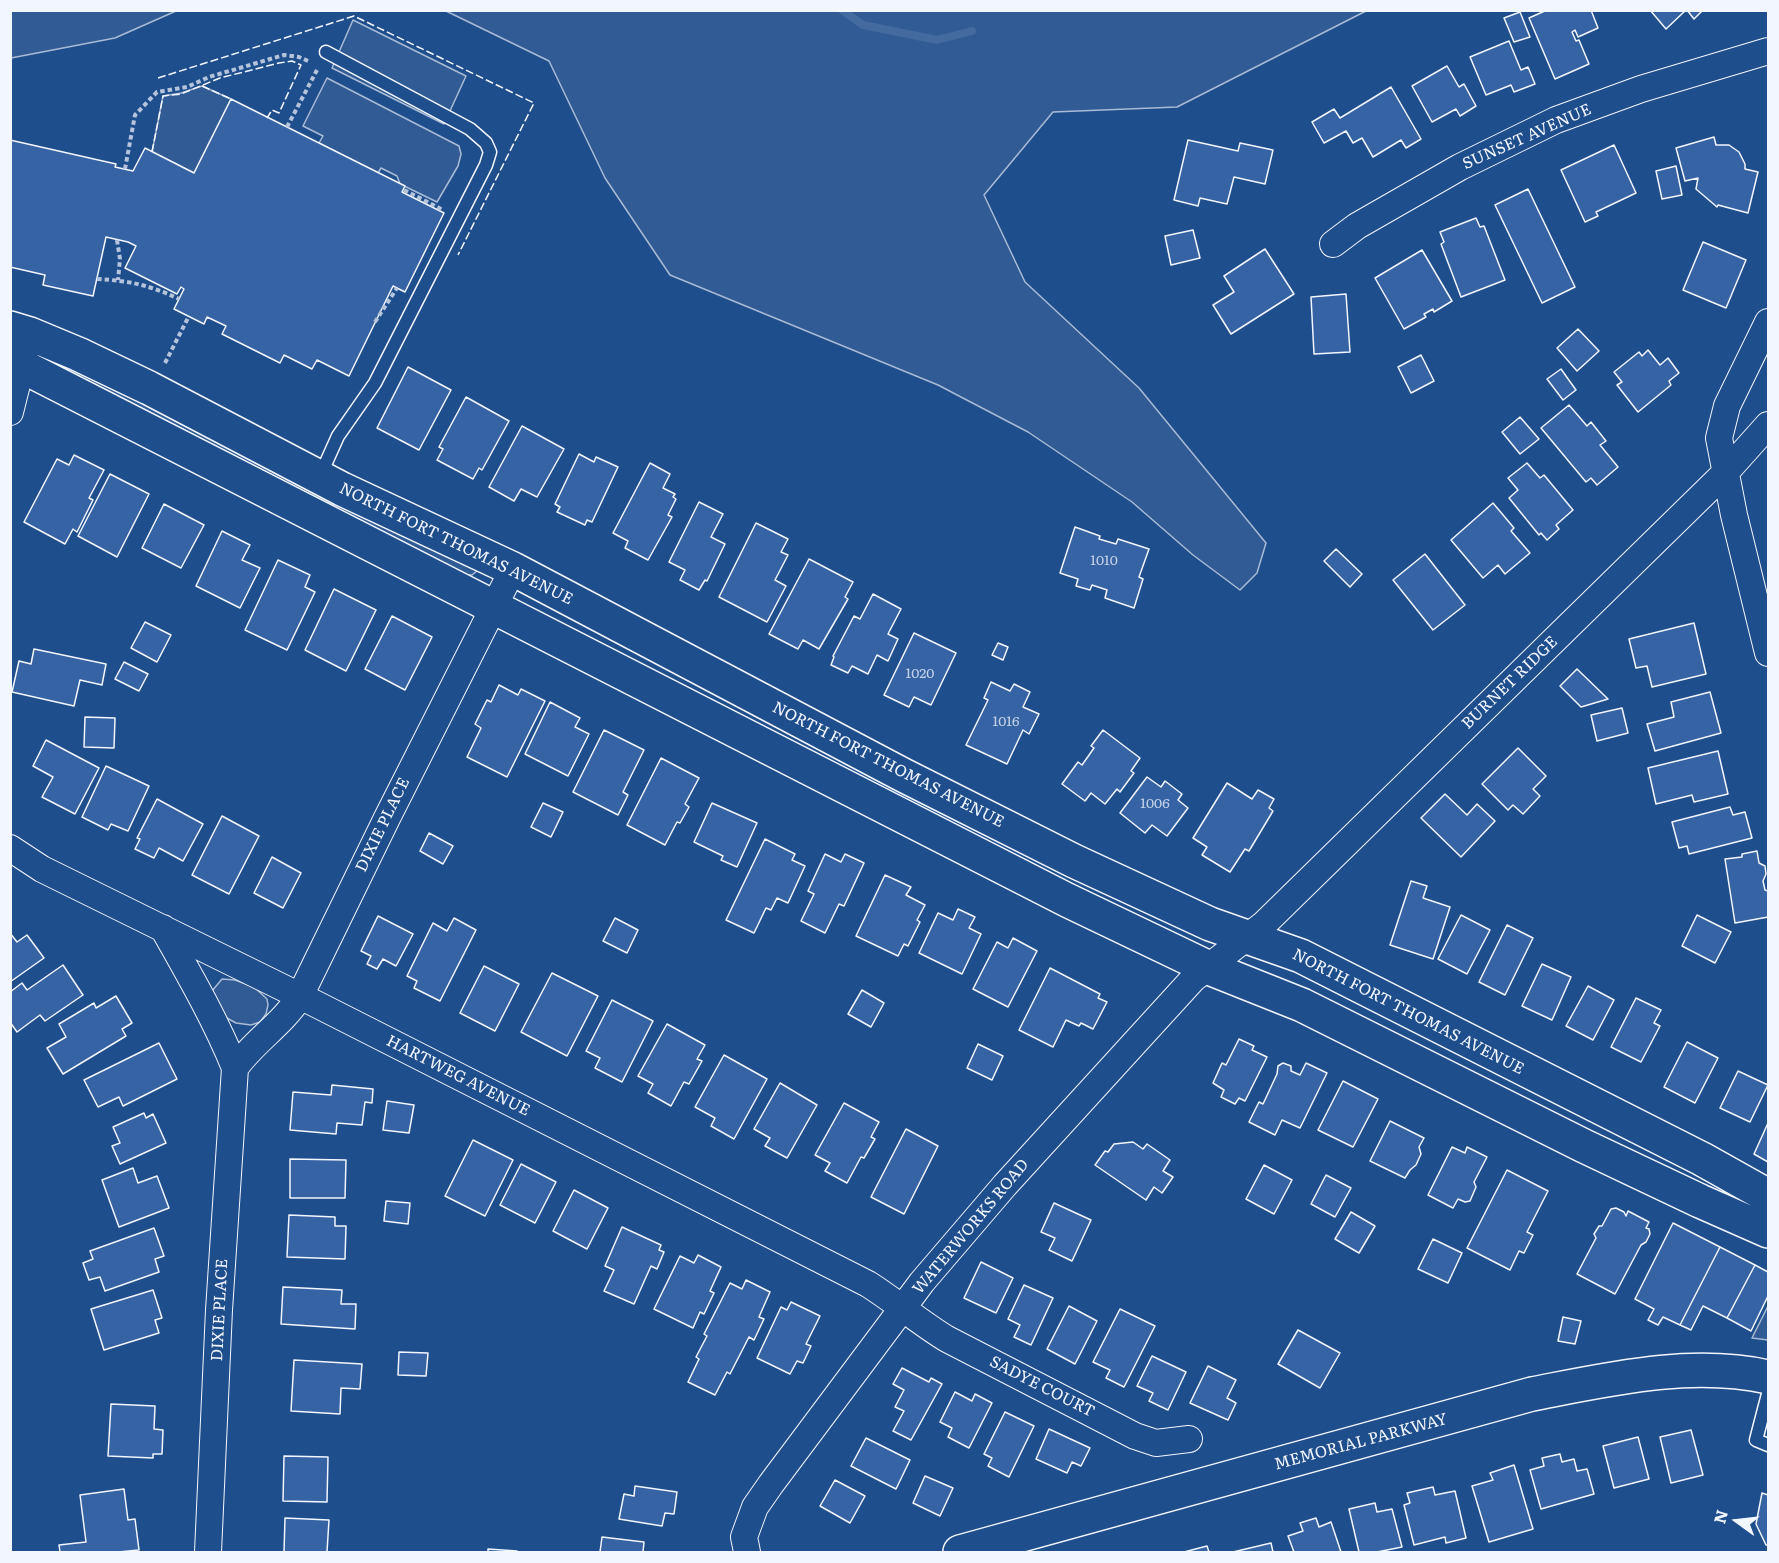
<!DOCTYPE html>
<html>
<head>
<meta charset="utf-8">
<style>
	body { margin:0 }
	#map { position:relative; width:1779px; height:1563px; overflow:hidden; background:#1f4e8c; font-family:Literata,serif }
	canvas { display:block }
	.frame { position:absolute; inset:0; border:12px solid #f2f6ff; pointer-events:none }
	.north { position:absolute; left:1707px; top:1491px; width:60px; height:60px; -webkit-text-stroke:4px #1f4e8c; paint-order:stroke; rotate:285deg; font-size:16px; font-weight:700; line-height:24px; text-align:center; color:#f2f6ff }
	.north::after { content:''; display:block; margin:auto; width:21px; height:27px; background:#f2f6ff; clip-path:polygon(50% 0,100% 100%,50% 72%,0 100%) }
</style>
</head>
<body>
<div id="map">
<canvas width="1779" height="1563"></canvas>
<div class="frame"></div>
<div class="north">N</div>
</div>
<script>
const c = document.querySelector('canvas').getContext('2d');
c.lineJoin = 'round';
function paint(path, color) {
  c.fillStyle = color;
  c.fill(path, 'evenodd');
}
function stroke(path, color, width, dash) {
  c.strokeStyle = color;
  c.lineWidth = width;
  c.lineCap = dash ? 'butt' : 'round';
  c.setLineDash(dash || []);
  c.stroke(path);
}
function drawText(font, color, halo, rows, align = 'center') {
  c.font = font + ' Literata,serif';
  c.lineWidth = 4.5;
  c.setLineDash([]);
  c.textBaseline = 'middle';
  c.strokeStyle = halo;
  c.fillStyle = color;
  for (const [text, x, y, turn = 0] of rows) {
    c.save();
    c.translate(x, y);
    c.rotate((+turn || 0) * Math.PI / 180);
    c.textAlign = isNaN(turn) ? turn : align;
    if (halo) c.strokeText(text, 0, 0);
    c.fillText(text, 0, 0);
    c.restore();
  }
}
const built = new Path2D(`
	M11,10h165v1l-61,27 -104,20z
	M446,11h920l-189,96 -124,5 -69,83 41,87 114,106 127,155 -9,30 -17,17 -47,-35 -61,-53 -104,-70 -90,-47 -268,-110 -65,-97 -56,-117z
	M353,20l113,56 -22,48 -112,-56z
	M327,78l132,68 2,8 -3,12 -21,36 -37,-18 -3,-8 -16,-8 -3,5 -59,-30 4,-7 -20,-10z
	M202,86l29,13 -37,74 -42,-21 11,-56 18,-3z
	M67,354l410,210v7l-5,4h-5l-405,-208z
	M222,979l13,1 19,7 13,12 1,6 -2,9 -6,8 -9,3 -15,-2 -11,-6 -13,-26z
	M1768,1306v34l-16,-2z`);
const stream = new Path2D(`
	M842,10l21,15 74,15 35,-9`);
const building = new Path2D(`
	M1547,10h44l7,18 -20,9 -3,-7 -3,2 4,9 3,-1 10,24 -34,15 -26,-61z
	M1650,10h36l-20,19z
	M1687,10h16l-9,9z
	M1520,12l10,25 -16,5 -10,-24z
	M1509,41l12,29 7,-3 7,17 -21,8 -3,-7 -25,10 -16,-38z
	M1447,66l12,21 5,-3 12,22 -16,10 -4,-7 -24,13 -20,-36z
	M1391,87l30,52 -15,9 -5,-8 -28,17 -11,-19 -9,5 -7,-12 -22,12 -12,-21 22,-13 6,9z
	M231,99l174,87 -3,6 42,21 -39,79 -12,-6 -44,90 -32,-16 -5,9 -28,-14 -4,8 -58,-29 4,-8 -19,-9 -3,7 -30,-15 10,-20 -3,-2 -4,7 -52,-26 11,-22 -8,-4 -22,-5 -13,59 -50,-11 2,-10 -35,-8v-127l106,24 -1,3 18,4 12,-23 49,25z
	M1714,137l2,8h13l10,7 6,12v5l13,3 -10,41 -30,-8 -1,2 -21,-18 2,-11 -13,3 -9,-33z
	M1188,140l50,11 2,-8 33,7 -8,34 -31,-7 -7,27 -27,-6 -2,8 -24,-6z
	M1614,145l22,48 -40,19 2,4 -13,6 -24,-52z
	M1676,166l6,29 -20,4 -6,-28z
	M1528,189l47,98 -33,16 -47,-98z
	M1476,218l4,9 4,-1 21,54 -44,17 -20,-53 3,-2 -4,-10z
	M1193,230l7,28 -29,7 -6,-29z
	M1703,242l43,18 -20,48 -43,-18z
	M1265,249l29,45 -63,40 -18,-29 21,-13 -10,-16z
	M1422,250l30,51 -18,11 -1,-3 -9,5 2,3 -22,12 -29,-51z
	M1346,294l4,58 -36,2 -3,-57z
	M1578,329l21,22 -22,20 -20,-23z
	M1648,350l12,15 8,-7 11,15 -10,8 2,4 -33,27 -21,-27 5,-3 -8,-10 25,-20 3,4z
	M1421,355l13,26 -23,12 -13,-26z
	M408,367l43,23 -32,60 -42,-22z
	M1561,369l15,21 -13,10 -16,-21z
	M466,397l43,24 -27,49 -3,-2 -6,11 -36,-19 6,-11 -4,-2z
	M1569,405l18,21 4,-4 15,19 -6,4 18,22 -21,18 -6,-7 -5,4 -45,-54z
	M1520,417l19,22 -19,15 -18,-22z
	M522,426l42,23 -27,48 -16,-8 -7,12 -25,-14z
	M579,454l15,8 2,-5 22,10 -26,55 -5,-2 -2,5 -28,-13 3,-5 -5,-3z
	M74,455l30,15 -15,28 4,2 -16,32 -4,-3 -8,15 -41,-22 33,-63 12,6z
	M650,463l20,11 -7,14 12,6 -2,3 3,2 -8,16 4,2 -24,43 -23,-12 3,-7 -15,-8z
	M1527,463l13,15 4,-3 29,35 -17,15 3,4 -12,11 -6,-7 -2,2 -30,-37 9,-8 -10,-12z
	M110,474l39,20 -32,63 -39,-21z
	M699,502l24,12 -12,23 14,7 -18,37 -2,-1 -6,10 -19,-10 5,-10 -16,-8z
	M1493,503l21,25 -3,3 19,22 -25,21 -7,-9 -15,13 -32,-38z
	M164,504l40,21 -23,43 -39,-20z
	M756,523l32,16 -7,13 7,3 -13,25 11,6 -19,36 -48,-25z
	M1075,527l25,9 -1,3 17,5 2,-5 31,10 -10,28 4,2 -9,29 -29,-10 2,-8 -15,-5 -2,5 -14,-4 2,-7 -18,-6z
	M222,531l28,14 -8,15 18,8 -20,40 -44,-22z
	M1336,549l26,25 -12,13 -26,-26z
	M1425,554l40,51 -32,25 -40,-50z
	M809,559l44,23 -8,15 3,2 -29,50 -16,-9 -5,9 -29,-15z
	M278,560l32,15 -5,12 10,5 -28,58 -42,-20z
	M334,589l42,21 -30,61 -41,-21z
	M873,594l28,15 -13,25 10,5 -10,22 -11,-6 -9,19 -16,-8 -4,7 -17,-8 3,-8 -1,-1 21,-40 6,3z
	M392,616l40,21 -27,53 -40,-21z
	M145,622l26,13 -14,27 -26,-14z
	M1694,623l12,51 -54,13 -5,-21 -11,2 -7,-29z
	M914,633l42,20 -25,52 -17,-8 -5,10 -25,-12z
	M998,643l10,4 -5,13 -11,-5z
	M34,649l72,15 -4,21 -22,-5 -6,26 -62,-14 7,-31 12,3z
	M124,662l24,12 -9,17 -24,-12z
	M1577,669l31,30 -27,8 -21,-21z
	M991,682l19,9 4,-7 16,8 -7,15 16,7 -10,20 -6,-4 -16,34 -41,-19 22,-45 -4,-2z
	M499,685l19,10 3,-6 24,12 -38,76 -40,-20 14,-29 -6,-4 12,-24 4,2z
	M1710,692l11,41 -66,18 -8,-27 27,-7 -3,-15z
	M550,702l30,16 -5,9 14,7 -21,42 -43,-22z
	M1622,708l6,25 -31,8 -6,-26z
	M85,717l30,1 -1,30 -30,-1z
	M604,730l40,20 -21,42 5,3 -10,20 -45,-23z
	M1103,730l37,28 -9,13 3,2 -14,19 -3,-3 -12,15 -14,-11 -6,8 -23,-17 16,-22 4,3 12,-17 -3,-2z
	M46,740l53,28 -24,46 -33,-17 11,-20 -20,-11z
	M1518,748l28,28 -13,13 7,7 -17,18 -10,-9 -5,5 -26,-26z
	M1718,751l10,43 -34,8 -2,-7 -36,9 -8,-36z
	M661,758l38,20 -14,26 4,3 -9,16 -3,-1 -12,23 -38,-20z
	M106,766l43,20 -21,45 -17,-7 -3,6 -26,-13z
	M1147,777l14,10 4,-6 17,13 -4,6 10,8 -21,28 -15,-11 -7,8 -25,-20z
	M1227,783l25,16 6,-9 16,9 -5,9 4,3 -24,40 -4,-2 -15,23 -28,-17 5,-8 -14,-9z
	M1445,794l22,21 10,-11 18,17 -34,36 -40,-39z
	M157,799l46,25 -20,37 -24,-13 -5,10 -19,-9 5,-10 -3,-1z
	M543,803l20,9 -12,25 -20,-10z
	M712,803l45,20 -20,44 -16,-7 2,-4 -29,-14z
	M1730,807l3,8 12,-3 7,26 -63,16 -2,-8 -8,2 -7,-26z
	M222,816l37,20 -30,58 -37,-19z
	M429,833l24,13 -10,18 -23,-13z
	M765,839l30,15 -3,6 13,6 -17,37 -11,-5 -6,12 -5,-2 -12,25 -28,-13z
	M1757,851l2,12 6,3 1,8 -3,7 2,9 3,1v26l-33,6 -10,-64 17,-2v-3z
	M825,854l16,8 4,-8 19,9 -20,43 -5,-2 -14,29 -24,-12 13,-27 -6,-3z
	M272,857l29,16 -18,35 -29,-15z
	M885,875l26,12 -5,8 19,10 -8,15 3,2 -12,24 -4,-2 -6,12 -42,-20z
	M1411,881l16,5 -4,12 27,9 -17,52 -43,-14z
	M958,909l17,8 -6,11 12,6 -19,40 -43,-21 19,-40 15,7z
	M1461,915l29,15 -23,44 -29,-15z
	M1697,915l34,17 -16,31 -33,-17z
	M378,916l35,18 -17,32 -13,-7 -6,10 -10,-5 4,-8 -10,-5z
	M454,918l22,12 -36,71 -26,-13 3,-7 -10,-5 26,-53 14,8z
	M615,918l23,12 -11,23 -24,-12z
	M1507,925l26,13 -28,57 -26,-13z
	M10,933l7,9 10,-7 17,23 -34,24z
	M1013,938l24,13 -29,56 -35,-18 24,-47 11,6z
	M1542,964l29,13 -19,43 -30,-14z
	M63,965l20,30 -38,26 -5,-6 -23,17 -7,-10v-30l12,-9 5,7z
	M484,966l35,18 -24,47 -35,-18z
	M1050,968l50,26 -2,4 9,4 -14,27 -12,-6 -2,3 -13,-6 -13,27 -34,-17z
	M552,973l46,23 -31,60 -46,-24z
	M1588,986l26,14 -21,40 -27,-14z
	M862,990l22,13 -13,24 -23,-13z
	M116,996l16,27 -10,6 4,7 -63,38 -16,-26 19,-11 -7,-13 35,-21 2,5z
	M1636,998l25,12 -7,13 6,3 -19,36 -30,-15z
	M612,1000l41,21 -31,61 -27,-14 5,-10 -14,-7z
	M667,1024l38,21 -8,14 5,2 -13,23 -5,-2 -13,24 -23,-13 5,-9 -15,-8z
	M1239,1039l15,7 -2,4 15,7 -22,44 -6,-3 -4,6 -14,-7 3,-7 -11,-7 9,-20 4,2z
	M1687,1042l31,16 -23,45 -31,-16z
	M159,1043l18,36 -54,27 -4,-9 -21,10 -14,-27z
	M978,1044l25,12 -11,24 -25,-12z
	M724,1055l43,24 -33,60 -23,-13 4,-8 -20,-11z
	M1283,1063l8,3v5l9,4 6,-12 21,10 -27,55 -18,-8 -7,15 -26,-13 10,-20 4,2 14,-30 1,-8z
	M1738,1071l30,14 -18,37 -30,-14z
	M1343,1081l35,18 -25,48 -35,-17z
	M780,1083l37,22 -30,53 -22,-12 5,-8 -16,-9z
	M332,1085l41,4 -1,14 -7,-1 -3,23 -25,-2 -1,11 -46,-4 3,-38 38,3z
	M387,1101l27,4 -5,28 -26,-3z
	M844,1103l35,19 -8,15 4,2 -11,19 -3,-1 -14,26 -22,-12 5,-8 -15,-8z
	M144,1113l2,5 7,-4 13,29 -46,21 -8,-18 8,-3 -7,-16z
	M1390,1121l34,17 -5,9 2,7 -5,11 -6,5 -5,8 -35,-17z
	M1768,1123v39l-14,-8z
	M906,1129l32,17 -34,68 -33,-17z
	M473,1140l40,20 -28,56 -40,-20z
	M1133,1142l10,7 4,-5 23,16 -7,11 10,6 -11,16 -8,-6 -8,13 -51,-35 10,-14 3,1 6,-8z
	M1452,1147l13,6 2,-6 20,10 -13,25 2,5 -6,14 -5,1 -7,-3 -5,9 -25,-13z
	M290,1159l56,1 -1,38h-55z
	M521,1164l35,18 -21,41 -35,-18z
	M1264,1165l28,15 -18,34 -28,-15z
	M133,1168l5,15 19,-7 12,32 -50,19 -17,-47z
	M1507,1170l41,21 -21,41 6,3 -9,18 -5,-2 -9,19 -43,-22z
	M1326,1175l25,13 -16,29 -24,-13z
	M574,1190l34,18 -21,41 -34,-18z
	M386,1201l24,2 -2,21 -24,-3z
	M1054,1203l37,17 -19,41 -23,-11 6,-12 -14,-6z
	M1616,1208l8,4 2,4 2,-5 21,11 -3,6 3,1 1,5 -4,8 -5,3 -26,49 -38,-20 19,-36 -2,-4 5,-8h3l9,-17z
	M1351,1212l24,14 -16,27 -24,-14z
	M289,1215l46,2v9h11l-1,33 -58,-2z
	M1673,1223l47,24 -40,78 -17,-8 -5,8 -10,-5 6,-11 -19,-10z
	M622,1227l39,18 -2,5 5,2 -7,17 -6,-3 -17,38 -30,-13 10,-21 -9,-4z
	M154,1228l10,28 -9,3 4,13 -54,19 -5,-14 -11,3 -6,-17 10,-4 -3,-8z
	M1433,1239l29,14 -14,30 -30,-14z
	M1720,1247l35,18 -28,53 -24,-12 -12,24 -11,-5z
	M698,1255l23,12 -11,24 4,2 -10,21 -4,-2 -7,16 -39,-19 26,-53 14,7z
	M981,1262l32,16 -17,35 -32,-15z
	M1755,1265l13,7v24l-17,35 -24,-13z
	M746,1280l24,12 -11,25 5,2 -10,21 -5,-3 -19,37 -3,-2 -12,23 -27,-13 11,-23 -3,-2 11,-21 -3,-2 26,-51 12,6z
	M1024,1285l29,13 -22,47 -17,-8 6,-12 -12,-6z
	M283,1287l59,3 -1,14h15l-1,25 -74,-5z
	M153,1290l9,28 -7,2 4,13 -55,17 -13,-41z
	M791,1302l29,14 -14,28 5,2 -8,17 -6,-2 -7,13 -33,-16 24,-51 6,3z
	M1069,1306l28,15 -22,43 -28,-15z
	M1120,1309l35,17 -31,61 -18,-9 4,-8 -17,-8z
	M1563,1317l18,4 -6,23 -17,-3z
	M1298,1330l42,23 -20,35 -42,-24z
	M399,1352l29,1 -2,23 -28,-1z
	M1152,1356l34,16 -18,38 -19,-9 4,-8 -16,-7z
	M294,1360l68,4 -2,25 -19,-1 -1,26 -49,-3z
	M1208,1366l28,14 -9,18 9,5 -8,17 -38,-17z
	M902,1368l27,14 2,-4 11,6 -31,56 -18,-9 11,-20 -9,-4 9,-17 -11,-6z
	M955,1392l17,9 3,-7 17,9 -23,45 -21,-11 4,-9 -12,-6z
	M111,1404l44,2 -1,23 9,1 -1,24h-9v4l-45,-2z
	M1005,1412l29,14 -25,51 -21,-11 4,-8 -8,-4z
	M1049,1429l41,19 -9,18 -9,-4 -5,11 -31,-14z
	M1691,1430l12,45 -32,8 -11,-46z
	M1638,1437l11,42 -35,9 -11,-42z
	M866,1438l44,22 -14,29 -45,-23z
	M1560,1454l2,8 12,-3 3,12 10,-2 7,25 -53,15 -11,-39 14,-4 -2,-8z
	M284,1456l44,1 -1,45 -44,-1z
	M1514,1465l19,64 -44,13 -17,-56 21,-6 -3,-7z
	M925,1476l28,12 -13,28 -27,-13z
	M835,1480l30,16 -15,27 -30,-17z
	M635,1486l42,6 -3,22 -9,-1 -3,13 -43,-7 5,-25 10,2z
	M1433,1487l2,8 20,-4 11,47 -20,5 -1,-6 -31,8 -10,-40 6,-2 -3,-10z
	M124,1489l4,31 7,-1 4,31 -21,2h-58l-1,-7 27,-3 -6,-47z
	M1762,1493l6,2v50h-2l-10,-21z
	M1375,1503l2,9 15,-3 10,38 -25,5h-18l-10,-43z
	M285,1518l44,2 -2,32h-43z
	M1316,1518l3,9 12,-5 10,30h-47l-6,-16 15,-5 -3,-8z
	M602,1537l42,5 -1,10h-43z
	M1271,1543l2,9h-40z
	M1207,1546l2,6h-25z
	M488,1549l29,2 -1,1h-28z`);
const path = new Path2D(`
	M287,127l30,-57
	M125,169l10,-54 22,-23 30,-5 22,-10 75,-22 15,2 9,4
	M404,190l39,20
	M117,240l3,19 -2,21
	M97,279c34,2 52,6 82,20
	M375,322l22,-34
	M165,363l24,-47`);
const lane = new Path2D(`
	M320,476l18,-40 37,-53 111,-218 4,-13 -4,-9 -16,-14 -144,-77
	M1768,1394l-12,46 12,5`);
const street = new Path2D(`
	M1333,244l24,-18 103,-59 96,-47 85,-31 127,-38
	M1768,322l-41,84 -8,32 15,77 34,138
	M10,412l16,-64
	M10,848l32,21 272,134 554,281c27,17 51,38 79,55l188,97 21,7 33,-4
	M163,928c26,46 52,91 72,140
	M208,1552l11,-242 16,-242c19,-27 48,-44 65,-72l87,-178 126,-249
	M747,1552l-3,-15 11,-30 16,-23 151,-202 83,-97 188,-206 71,-55 462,-452 42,-47`);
const secondary = new Path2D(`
	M10,328l20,6 48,20 71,34 193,101 171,80 390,206 171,86 136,63 91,32 401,203 66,37
	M10,360l1057,540 142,68 93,37 282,141 116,55 68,30
	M960,1552l572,-158c78,-15 158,-34 236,-17`);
const fence = new Path2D(`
	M158,78l196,-62 180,87 -76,152
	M202,86l29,13
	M152,152l11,-56 18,-2 39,-16 59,-15 13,-2 9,4 -22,48 -7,-3 -5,8`);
const numberNames = [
	["1010",1104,561],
	["1020",920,674],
	["1016",1006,722],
	["1006",1155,804]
];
const streetNames = [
	["SUNSET AVENUE",1527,137,-24],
	["NORTH FORT THOMAS AVENUE",456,544,26],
	["BURNET RIDGE",1510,683,-44],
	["NORTH FORT THOMAS AVENUE",888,765,27],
	["DIXIE PLACE",383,825,-64],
	["NORTH FORT THOMAS AVENUE",1408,1012,27],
	["HARTWEG AVENUE",458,1076,27],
	["WATERWORKS ROAD",971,1227,-50],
	["DIXIE PLACE",220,1310,-87],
	["SADYE COURT",1042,1387,27],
	["MEMORIAL PARKWAY",1361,1442,-15]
];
paint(built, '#305b95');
stroke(built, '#a8bbd7', 1.5);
stroke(stream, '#446ba0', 8);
paint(building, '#3563a3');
stroke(building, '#f2f6ff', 1.5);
stroke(lane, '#f2f6ff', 15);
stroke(street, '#f2f6ff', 28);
stroke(secondary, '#f2f6ff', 36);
stroke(path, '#b3c4dc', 4, [4.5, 3]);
stroke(lane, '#1f4e8c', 12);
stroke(street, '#1f4e8c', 26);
stroke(secondary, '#1f4e8c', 33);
stroke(fence, '#f2f6ff', 1.5, [8, 3]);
drawText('14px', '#c3d1e8', null, numberNames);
drawText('16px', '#f2f6ff', '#1f4e8c', streetNames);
</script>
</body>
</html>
